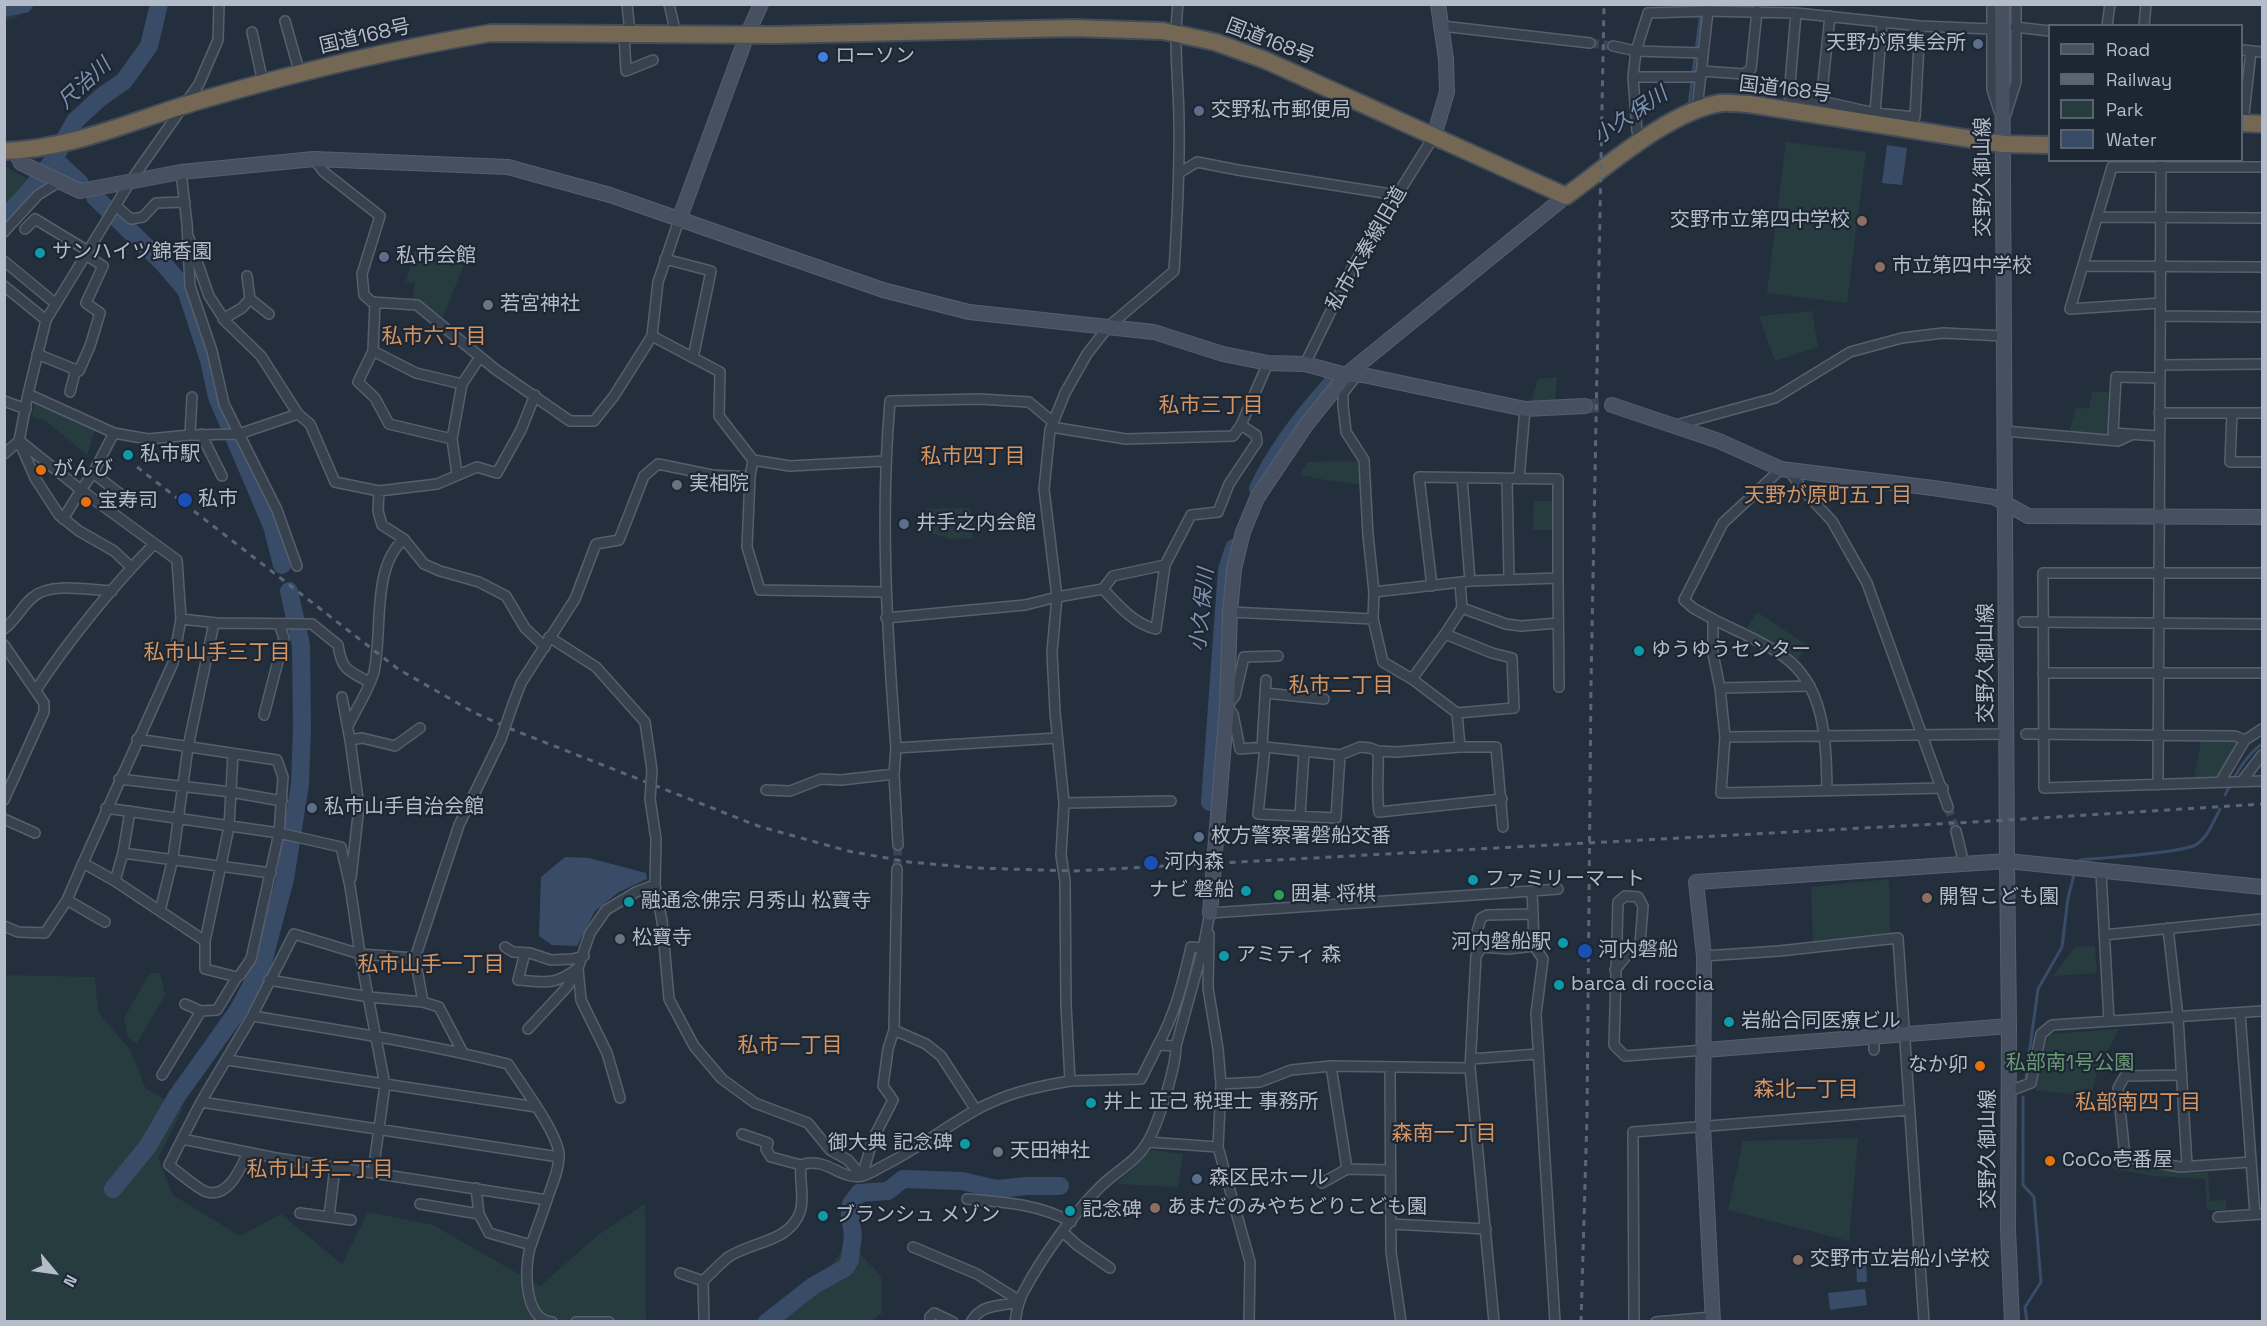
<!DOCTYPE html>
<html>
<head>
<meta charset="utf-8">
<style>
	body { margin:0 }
	#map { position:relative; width:2267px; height:1326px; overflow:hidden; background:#242f3e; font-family:"Space Grotesk",sans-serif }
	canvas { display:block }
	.frame { position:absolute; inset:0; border:6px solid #b4bcc9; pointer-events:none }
	.legend { position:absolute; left:2048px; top:24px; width:195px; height:138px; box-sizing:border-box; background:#1d2633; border:2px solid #59626f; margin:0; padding:8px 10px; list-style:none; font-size:18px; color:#b4bcc9 }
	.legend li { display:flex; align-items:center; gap:12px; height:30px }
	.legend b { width:30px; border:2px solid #59626f }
	.north { position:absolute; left:24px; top:1242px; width:60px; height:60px; -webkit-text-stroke:4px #1d2633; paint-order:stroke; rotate:119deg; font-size:16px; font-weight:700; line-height:24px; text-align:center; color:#b4bcc9 }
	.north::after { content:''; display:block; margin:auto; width:21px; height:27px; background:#b4bcc9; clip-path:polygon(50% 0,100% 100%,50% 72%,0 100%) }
</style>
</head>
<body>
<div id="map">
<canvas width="2267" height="1326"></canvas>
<div class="frame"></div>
<ul class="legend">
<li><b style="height:8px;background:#465061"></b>Road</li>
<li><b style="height:8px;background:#5a6575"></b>Railway</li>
<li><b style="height:16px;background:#263c3f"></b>Park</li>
<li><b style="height:16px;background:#394c67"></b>Water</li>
</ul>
<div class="north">N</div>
</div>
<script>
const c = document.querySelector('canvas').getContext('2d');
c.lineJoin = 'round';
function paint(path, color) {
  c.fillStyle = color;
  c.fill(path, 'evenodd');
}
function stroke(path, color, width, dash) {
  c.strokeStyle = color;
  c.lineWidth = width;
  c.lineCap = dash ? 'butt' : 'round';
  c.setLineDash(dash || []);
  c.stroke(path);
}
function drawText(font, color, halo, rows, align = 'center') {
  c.font = font + ' "Space Grotesk","Noto Sans JP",sans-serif';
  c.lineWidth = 4.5;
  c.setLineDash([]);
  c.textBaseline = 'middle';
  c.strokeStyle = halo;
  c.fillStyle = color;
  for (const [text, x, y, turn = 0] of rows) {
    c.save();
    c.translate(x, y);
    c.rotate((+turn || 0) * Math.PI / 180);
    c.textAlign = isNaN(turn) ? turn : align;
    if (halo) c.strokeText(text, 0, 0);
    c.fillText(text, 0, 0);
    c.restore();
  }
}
const green = new Path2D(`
	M4,5l1,-1 28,1 -17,13 -11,3z
	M1786,142l80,10 -19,151 -80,-10z
	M5,166l27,16 -27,30 -1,-46z
	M415,250l50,12 -22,55 -30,-19 2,-15 -9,-1z
	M1812,311l6,36 -43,14 -16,-45z
	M1557,377l-2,24 -24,2 7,-24z
	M2092,392h17l-2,44 -38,-3 7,-26 13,2z
	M35,401l60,29 -8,25 -41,-34 -14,-4z
	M1357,461l3,23 -29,-3 -31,-6 7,-13z
	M1534,501h18v29h-19z
	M970,508l3,30 -22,1 -25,-7v-23z
	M1757,612l50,33 -9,15 -52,-31z
	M2201,741h39l-23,36 -23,1z
	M1889,879l1,56 -77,7 -2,-55z
	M2095,946l2,27 -44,3 22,-29z
	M150,973h10l5,22 -28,48 -9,-5 -4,-20z
	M4,975l91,2 3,35 32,38 16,39 37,20 -25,49 15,37 67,41 41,-22 61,50 26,-52 65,13 107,61 58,-51 47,-31 1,117h-641z
	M2119,1029l-21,40 -7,27 -56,-6 13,-56z
	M1858,1138l-9,103 -121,-31 15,-69z
	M1151,1150l32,4 -5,33 -62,-3z
	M2114,1164l77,9 17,-1 2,29 16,-1v10h-19l-2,-31 -51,-3 -41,-7z
	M848,1241l33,35 1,37 -11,8h-117l32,-24 43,-28z`);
const water = new Path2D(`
	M1887,145l20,3 -5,37 -20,-2z
	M565,857l24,1 57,15 1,6 -28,13 -24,19 -18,35 -25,-1 -13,-9 2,-59z
	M1856,1259h10l1,23h-10z
	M1865,1289l2,16 -37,5 -2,-17z`);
const stream = new Path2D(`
	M1687,106l2,-1 13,-101
	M2225,795c10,-19 19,-38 37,-51
	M2079,863l1,-3c20,-2 105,-7 117,-16 11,-7 17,-24 23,-35
	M2026,1077l12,-88 24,-42 6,-49 7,-27
	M2023,1097v88l11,12 7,85 -16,25 2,15`);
const river = new Path2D(`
	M4,8l20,-4
	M54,159l26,24
	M95,197l67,65 24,28 23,70 8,37 55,129 10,39
	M4,218l24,-25 26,-34 21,-38 26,-24 23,-16 25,-35 10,-42
	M1258,489c18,-40 47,-76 76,-108
	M1210,802l17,-232 7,-22
	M113,1189l35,-43 29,-50 60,-84 25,-46 23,-87 15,-95 2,-56 -1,-83 -12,-54
	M767,1322l46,-36 32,-18 5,-8 3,-25 -3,-20 1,-11 8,-11 29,-2 15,-12 59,2 35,8 30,-3h33`);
const streetTunnel = new Path2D(`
	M1590,43l23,3
	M1948,807l8,24
	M897,869l1,-24`);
const secondaryTunnel = new Path2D(`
	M1585,406l27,-1`);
const street = new Path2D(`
	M627,4l3,29
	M669,4l7,30
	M1992,4v85l7,22
	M1796,13l-7,83 32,5 9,-85
	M285,21l15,53
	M1442,26l148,17
	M2107,26l3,-22
	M2144,26l2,-22
	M2015,27l35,4
	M252,32l11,51
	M624,33l2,38 27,-11
	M1613,46l23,5 12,-38 60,-2 88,2 124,13 71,3
	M2242,50l20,2
	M1701,71l43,3 7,-5 6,-58
	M1633,77l4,54
	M1701,77h-68l3,-26 67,2
	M1821,101l54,12 7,-90
	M1697,109l11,-98
	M1875,113l40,4 5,-91
	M2006,114l10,-32v-78
	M2243,123l8,-72
	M314,159l10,13 56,44 -18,58 2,21 8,7 45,3 78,64 75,52h24l20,-25 38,-60 6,-54 21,-62
	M181,172l6,52 3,62 22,65 12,53 53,106 20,56
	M1179,173l18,-11 41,8 159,25
	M116,206l15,13 12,-2 13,-14 29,-1
	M2097,217l165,1
	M25,229l10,-10 53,32
	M4,232l34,-37 21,-13
	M189,238l20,58 17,26 35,34 37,58
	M665,259l46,12 -18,87
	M4,261l52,43
	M2083,266l179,1
	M4,286l42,34
	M250,299l19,15
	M375,302l-2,49 -15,31 17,16 14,26 63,15
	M2160,303l-90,6 42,-142h150
	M2160,316l102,1
	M223,319l19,-11 8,-9 -3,-23
	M652,336l68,36 -1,44 34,44 -3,17 -3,70 13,43 125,2
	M373,351l43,22 46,11
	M37,354l42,17 11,-25 10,-33 -14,-10 17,-37 -17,-11
	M1305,364l49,-100 80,-128
	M2160,365l102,-1
	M1357,375l-14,18v13l3,26 18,28 4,75 6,57
	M70,392l6,-23
	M28,394l86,39 34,6 42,-4 49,-1 59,-20 12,10 25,58 44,9 58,-7 40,-17 20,6 24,-43 14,-35
	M4,401l22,8
	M2159,413h103
	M2232,413l-2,49h32
	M1676,425l99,-27 75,-46 52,-14 41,-5 61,3
	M1051,427l75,12 107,-3 8,-11 27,-62
	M2005,431l113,10 13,-6
	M114,433l-21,40 -12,17 96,70 4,59 -8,44 -90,200 32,18 90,60 24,-114 4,-73
	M201,434l21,42
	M190,435l2,-38
	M2159,436l-46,-3 3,-56 44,1
	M19,441l16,37 24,37 20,16 35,20 17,16
	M21,442l60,48 -18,29
	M4,454l15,-13 9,-47 18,-74 84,-138 69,-98 19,-44 1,-36
	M753,460l37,6 95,-5
	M1789,470l13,19 30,32 35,62 81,224
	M93,473l31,24
	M457,474l-5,-35 10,-55 18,-27
	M1462,478l8,103
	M1507,479l2,100
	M1519,479l6,-70
	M379,491l-1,20 4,14 22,14 20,25 16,7 39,11 27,14 19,32 20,19
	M2262,573h-219l1,215 218,-7
	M1558,578l1,109
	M1432,586l-13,-109 139,2v99l-88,3 -96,11 -1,27 10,43 29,17 45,34 3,34
	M1103,589c15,16 31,35 53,40l9,-64 26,-50 27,-3 11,-28 28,-42 -1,-7 -15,-10
	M1462,608l44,16 15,2 37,-3
	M1230,612l143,7
	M886,618l139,-13 32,-8 46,-8 10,-13 52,-11
	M181,619l36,4 95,1 26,21c4,26 10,25 31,37
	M1713,619l-20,-11 -9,-8 39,-77 58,-54
	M2023,622l239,2
	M4,629c12,-9 18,-23 29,-32 17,-15 57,-7 79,-6
	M1445,634l17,-26 -2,-25
	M549,637l47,30 49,55 7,48
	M4,645l40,58v9l-40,88
	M1278,656l-34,1 -9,39 -8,10 6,8 7,35 25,-2 75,8 20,-8 10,1 8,3 18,1 64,-5h36l7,80
	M2043,673h219
	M1412,679l33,-45 47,19 20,5 2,50 -57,5
	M1720,688l90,-2
	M36,690c32,-49 77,-104 118,-146
	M1265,693l59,6
	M342,697l8,43 12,-2 33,8 25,-18
	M513,704l8,-21 54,-84 21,-55 23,-4 25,-64 14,-12 54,11 38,2
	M264,715l20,-77 -5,-14
	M348,726c8,-17 21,-36 26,-54 9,-41 -3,-104 30,-133
	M2026,734l209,2 10,4 -25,42
	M1725,737l282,-3
	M137,739l140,21 6,17 -4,56 -28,126 -11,16 -3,2
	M350,740l9,66 -8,72
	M2245,740l17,-11
	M1262,747l4,-67
	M1265,747l-7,67 78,4 4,-63
	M896,748l161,-10
	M1378,751c1,21 -2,40 1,61l123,-13
	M119,779l112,13 51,9
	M2242,781l20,-26
	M2158,785l3,-625
	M766,790l24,1 31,-12 20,1 53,-6
	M1827,790c-1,-47 -1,-104 -44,-134 -21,-15 -47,-25 -70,-37v35l7,34 5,49 -4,56 222,-5
	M650,799l6,40 -1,46 7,36 7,78 25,47 28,33 33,24 53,20 22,27 18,10 14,16
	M1064,803l107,-2
	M106,808l173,25 62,14 9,39 10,68 55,4
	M1300,816l4,-65
	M4,819l31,14
	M1956,831l8,33
	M898,845l-4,-71 2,-26c-9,-116 -16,-231 -6,-347l89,-2 50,3 24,20
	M123,853l148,20
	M897,869l-3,161 32,14 15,12 35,54
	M2101,872l8,149
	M115,881l8,-28 7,-42
	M1532,891l26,-2
	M67,900l38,22
	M160,911l13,-53 15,-111 26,-124
	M4,926l14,6 27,1 22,-33 16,-37
	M2168,928l10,89 9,148
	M1209,934l-1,54 10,61 3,35 -3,63 32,115 -1,60
	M2104,935l158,-16
	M1534,946l9,13 -7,55 19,308
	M505,947l8,5 17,1 21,7 21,-1 12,-3
	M1482,947l26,2 26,-3 -1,-32 -46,1 -6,3 -4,14 5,15 -6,9 -6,112 24,254
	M525,953l-7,27c29,2 36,6 60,-12
	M1704,956l75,-5 119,-13 26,384
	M1615,970l12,-15 13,-11 3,-38 -5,-9 -13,-1 -7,6 -4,143 11,11 80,-6
	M269,980l100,17 54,5
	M185,1004l16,7
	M2240,1013l15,201
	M252,1016c86,14 172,27 256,48 13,20 49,68 51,90 1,14 -8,33 -12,46l-271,-42 -94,-19 19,-37 51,-86 42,-82 66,20 25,131 -12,87
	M528,1029l39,-42 10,-16
	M1874,1036v14
	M1158,1045c17,-31 25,-63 33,-98l12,1
	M1176,1046l-18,-1 -17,34 -71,2 -4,-76 -1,-124 -4,-26 3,-52 -9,-91 -3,-60 5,-55 -13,-108 6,-59 15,-37 22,-39 22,-28 65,-55c3,-49 6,-98 5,-147 0,-40 -6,-79 -1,-120
	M463,1053l-24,-46 -16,-5 -8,-44 44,-133 42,-86
	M1471,1059l67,-5
	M227,1060l309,47
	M1331,1066l16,103
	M1390,1068l1,184 10,70
	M162,1075l39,-64 16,-1 20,-33 -32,-8v-28
	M2182,1075l-57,1 -7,12 7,69 55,10 71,-5
	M1221,1084l39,-2 31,-12 40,-4 139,2
	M2009,1091l22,-8 10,-49 11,-9 210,-14
	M620,1098l-13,-45 -26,-53 -3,-32 12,-35 16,-23 30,-18 19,-7
	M201,1102l358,55
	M742,1134l26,9 -2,6 5,8 30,8
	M182,1139l-13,26c8,6 30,25 38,27 22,6 34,-25 41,-39
	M1148,1142l70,5
	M862,1176l11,-37 20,-39 -10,-14 5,-37 6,-19
	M1322,1183l25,-14 43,1
	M476,1188l3,26 10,19 42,12 16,-45
	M967,1199c36,3 72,5 104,23
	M420,1204l59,10
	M300,1213l51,7
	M329,1217l6,-50
	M2218,1217l44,-3
	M1391,1224l95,5
	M1063,1232l14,13 33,23
	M531,1245c-7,20 -8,75 21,77
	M913,1247l64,27 43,27
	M680,1273l23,8
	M576,1322h33
	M704,1322l-1,-41c8,-8 16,-16 24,-23 24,-17 62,-15 73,-46 5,-14 -1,-32 1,-47 26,-9 38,15 61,11 7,-1 15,-7 21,-10 32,-16 60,-37 91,-55 32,-18 61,-24 96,-30
	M930,1322v-5l4,-4 19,9
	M971,1322c12,-20 28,-14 49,-21
	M1015,1322c2,-11 3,-22 9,-31 18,-34 49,-77 76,-104 16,-16 36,-25 47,-44 11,-18 29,-76 29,-97l27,-98 7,-35 322,-22 1,23
	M1634,1322l-1,-190 277,-22
	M1656,1322l56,-5`);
const secondary = new Path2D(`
	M2002,4l5,857 2,165 -1,203 4,93
	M1434,136l13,-44 -1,-33 -8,-55
	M15,151l6,12 59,28 101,-19 133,-13 194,8 102,28 273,95 86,22 185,20 69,22 45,9 37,1 41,11h17l162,34 60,-3
	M679,220l68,-185 14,-31
	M1612,405l107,36 62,28 152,19 61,9 34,19 234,1
	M1210,913l17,-207 3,-94 4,-43 9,-37 14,-34 49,-73 40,-50 220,-179
	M1705,1050l304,-24
	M1713,1322l-10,-195 1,-171 -8,-74 311,-21 255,26`);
const highway = new Path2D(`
	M2242,123l20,1
	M4,151c68,-2 130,-31 194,-50 96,-28 194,-52 293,-68l285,2 297,-7 90,3 52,11 50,18 301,136c42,-30 103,-85 155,-93 9,-1 19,1 28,1l254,40 47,1`);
const rail = new Path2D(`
	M137,467l261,202 77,44 36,16 247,97 90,25 61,11 68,6 97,3 918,-50 270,-17
	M1581,1322l6,-206 4,-432 13,-680`);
const streetBridge = new Path2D(`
	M501,739l12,-35
	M650,799l2,-29`);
const markers = [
	[1978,44,6,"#5c6f8a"],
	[823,57,6,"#3f7fe0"],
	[1199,111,6,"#5c6f8a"],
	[1862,221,6,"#8d6e63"],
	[40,253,6,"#0f9aa8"],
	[384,257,6,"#5c6f8a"],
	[1880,267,6,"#8d6e63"],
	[488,305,6,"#6b7280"],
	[128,455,6,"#0f9aa8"],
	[41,470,6,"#e8710a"],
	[677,485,6,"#6b7280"],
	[185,500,8,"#1a4fb4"],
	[86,502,6,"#e8710a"],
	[904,524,6,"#5c6f8a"],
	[1639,651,6,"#0f9aa8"],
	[312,808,6,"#5c6f8a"],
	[1199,837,6,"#5c6f8a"],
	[1151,863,8,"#1a4fb4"],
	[1473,880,6,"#0f9aa8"],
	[1246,891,6,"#0f9aa8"],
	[1279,895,6,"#2e9e5b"],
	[1927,898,6,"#8d6e63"],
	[629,902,6,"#0f9aa8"],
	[620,939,6,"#6b7280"],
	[1563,943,6,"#0f9aa8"],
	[1585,951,8,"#1a4fb4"],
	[1224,956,6,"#0f9aa8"],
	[1559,985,6,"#0f9aa8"],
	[1729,1022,6,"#0f9aa8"],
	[1980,1066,6,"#e8710a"],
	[1091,1103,6,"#0f9aa8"],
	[965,1144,6,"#0f9aa8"],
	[998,1152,6,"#6b7280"],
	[2050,1161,6,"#e8710a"],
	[1197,1179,6,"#5c6f8a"],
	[1155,1208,6,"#8d6e63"],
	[1070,1211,6,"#0f9aa8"],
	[823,1216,6,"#0f9aa8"],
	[1798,1260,6,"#8d6e63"]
];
const streetNames = [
	["国道168号",365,37,-13],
	["国道168号",1270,42,21],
	["国道168号",1785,90,7],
	["交野久御山線",1984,177,-90],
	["私市太秦線旧道",1367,249,-60],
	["交野久御山線",1987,663,-90],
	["交野久御山線",1989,1149,-90]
];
const poiNames = [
	["天野が原集会所",1966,44,"right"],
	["ローソン",835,57],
	["交野私市郵便局",1211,111],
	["交野市立第四中学校",1850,221,"right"],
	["サンハイツ錦香園",52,253],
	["私市会館",396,257],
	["市立第四中学校",1892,267],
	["若宮神社",500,305],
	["私市駅",140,455],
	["がんび",53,470],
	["実相院",689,485],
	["私市",198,500],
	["宝寿司",98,502],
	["井手之内会館",916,524],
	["ゆうゆうセンター",1651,651],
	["私市山手自治会館",324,808],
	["枚方警察署磐船交番",1211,837],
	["河内森",1164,863],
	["ファミリーマート",1485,880],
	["ナビ 磐船",1234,891,"right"],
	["囲碁 将棋",1291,895],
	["開智こども園",1939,898],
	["融通念佛宗 月秀山 松寶寺",641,902],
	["松寶寺",632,939],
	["河内磐船駅",1551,943,"right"],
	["河内磐船",1598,951],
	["アミティ 森",1236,956],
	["barca di roccia",1571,985],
	["岩船合同医療ビル",1741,1022],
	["なか卯",1968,1066,"right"],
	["井上 正己 税理士 事務所",1103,1103],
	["御大典 記念碑",953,1144,"right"],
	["天田神社",1010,1152],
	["CoCo壱番屋",2062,1161],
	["森区民ホール",1209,1179],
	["あまだのみやちどりこども園",1167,1208],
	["記念碑",1082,1211],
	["ブランシュ メゾン",835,1216],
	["交野市立岩船小学校",1810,1260]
];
const parkNames = [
	["私部南1号公園",2070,1064]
];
const waterNames = [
	["尺治川",85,84,-43],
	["小久保川",1631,116,-34],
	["小久保川",1203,610,-84]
];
const neighbourhoodNames = [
	["私市六丁目",434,337],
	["私市三丁目",1211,406],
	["私市四丁目",973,457],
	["天野が原町五丁目",1828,496],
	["私市山手三丁目",217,653],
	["私市二丁目",1341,686],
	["私市山手一丁目",431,965],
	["私市一丁目",790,1046],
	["森北一丁目",1806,1090],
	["私部南四丁目",2138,1103],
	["森南一丁目",1444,1134],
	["私市山手二丁目",320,1170]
];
paint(green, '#263c3f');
paint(water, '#394c67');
stroke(stream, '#394c67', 3);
stroke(river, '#394c67', 18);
stroke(streetTunnel, '#3a4453', 9, [9, 4.5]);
stroke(secondaryTunnel, '#3a4453', 14, [14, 7]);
stroke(street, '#565f6c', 12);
stroke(secondary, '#565f6c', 16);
stroke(highway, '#434c59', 20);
stroke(street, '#38414e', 9);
stroke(secondary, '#465061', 14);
stroke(highway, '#746855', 16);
stroke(rail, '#5a6575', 3, [6, 6]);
stroke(streetBridge, '#565f6c', 12, []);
stroke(streetBridge, '#38414e', 9);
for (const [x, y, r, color] of markers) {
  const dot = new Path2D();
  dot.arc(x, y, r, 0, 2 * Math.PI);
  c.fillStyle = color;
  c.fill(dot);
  stroke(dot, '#1d2633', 2);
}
drawText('20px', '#b4bcc9', '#1d2633', streetNames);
drawText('20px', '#b4bcc9', '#1d2633', poiNames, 'left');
drawText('20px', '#6b9a76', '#1d2633', parkNames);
drawText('italic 21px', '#7c92b1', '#1d2633', waterNames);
drawText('21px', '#d59563', '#1d2633', neighbourhoodNames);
</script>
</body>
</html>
